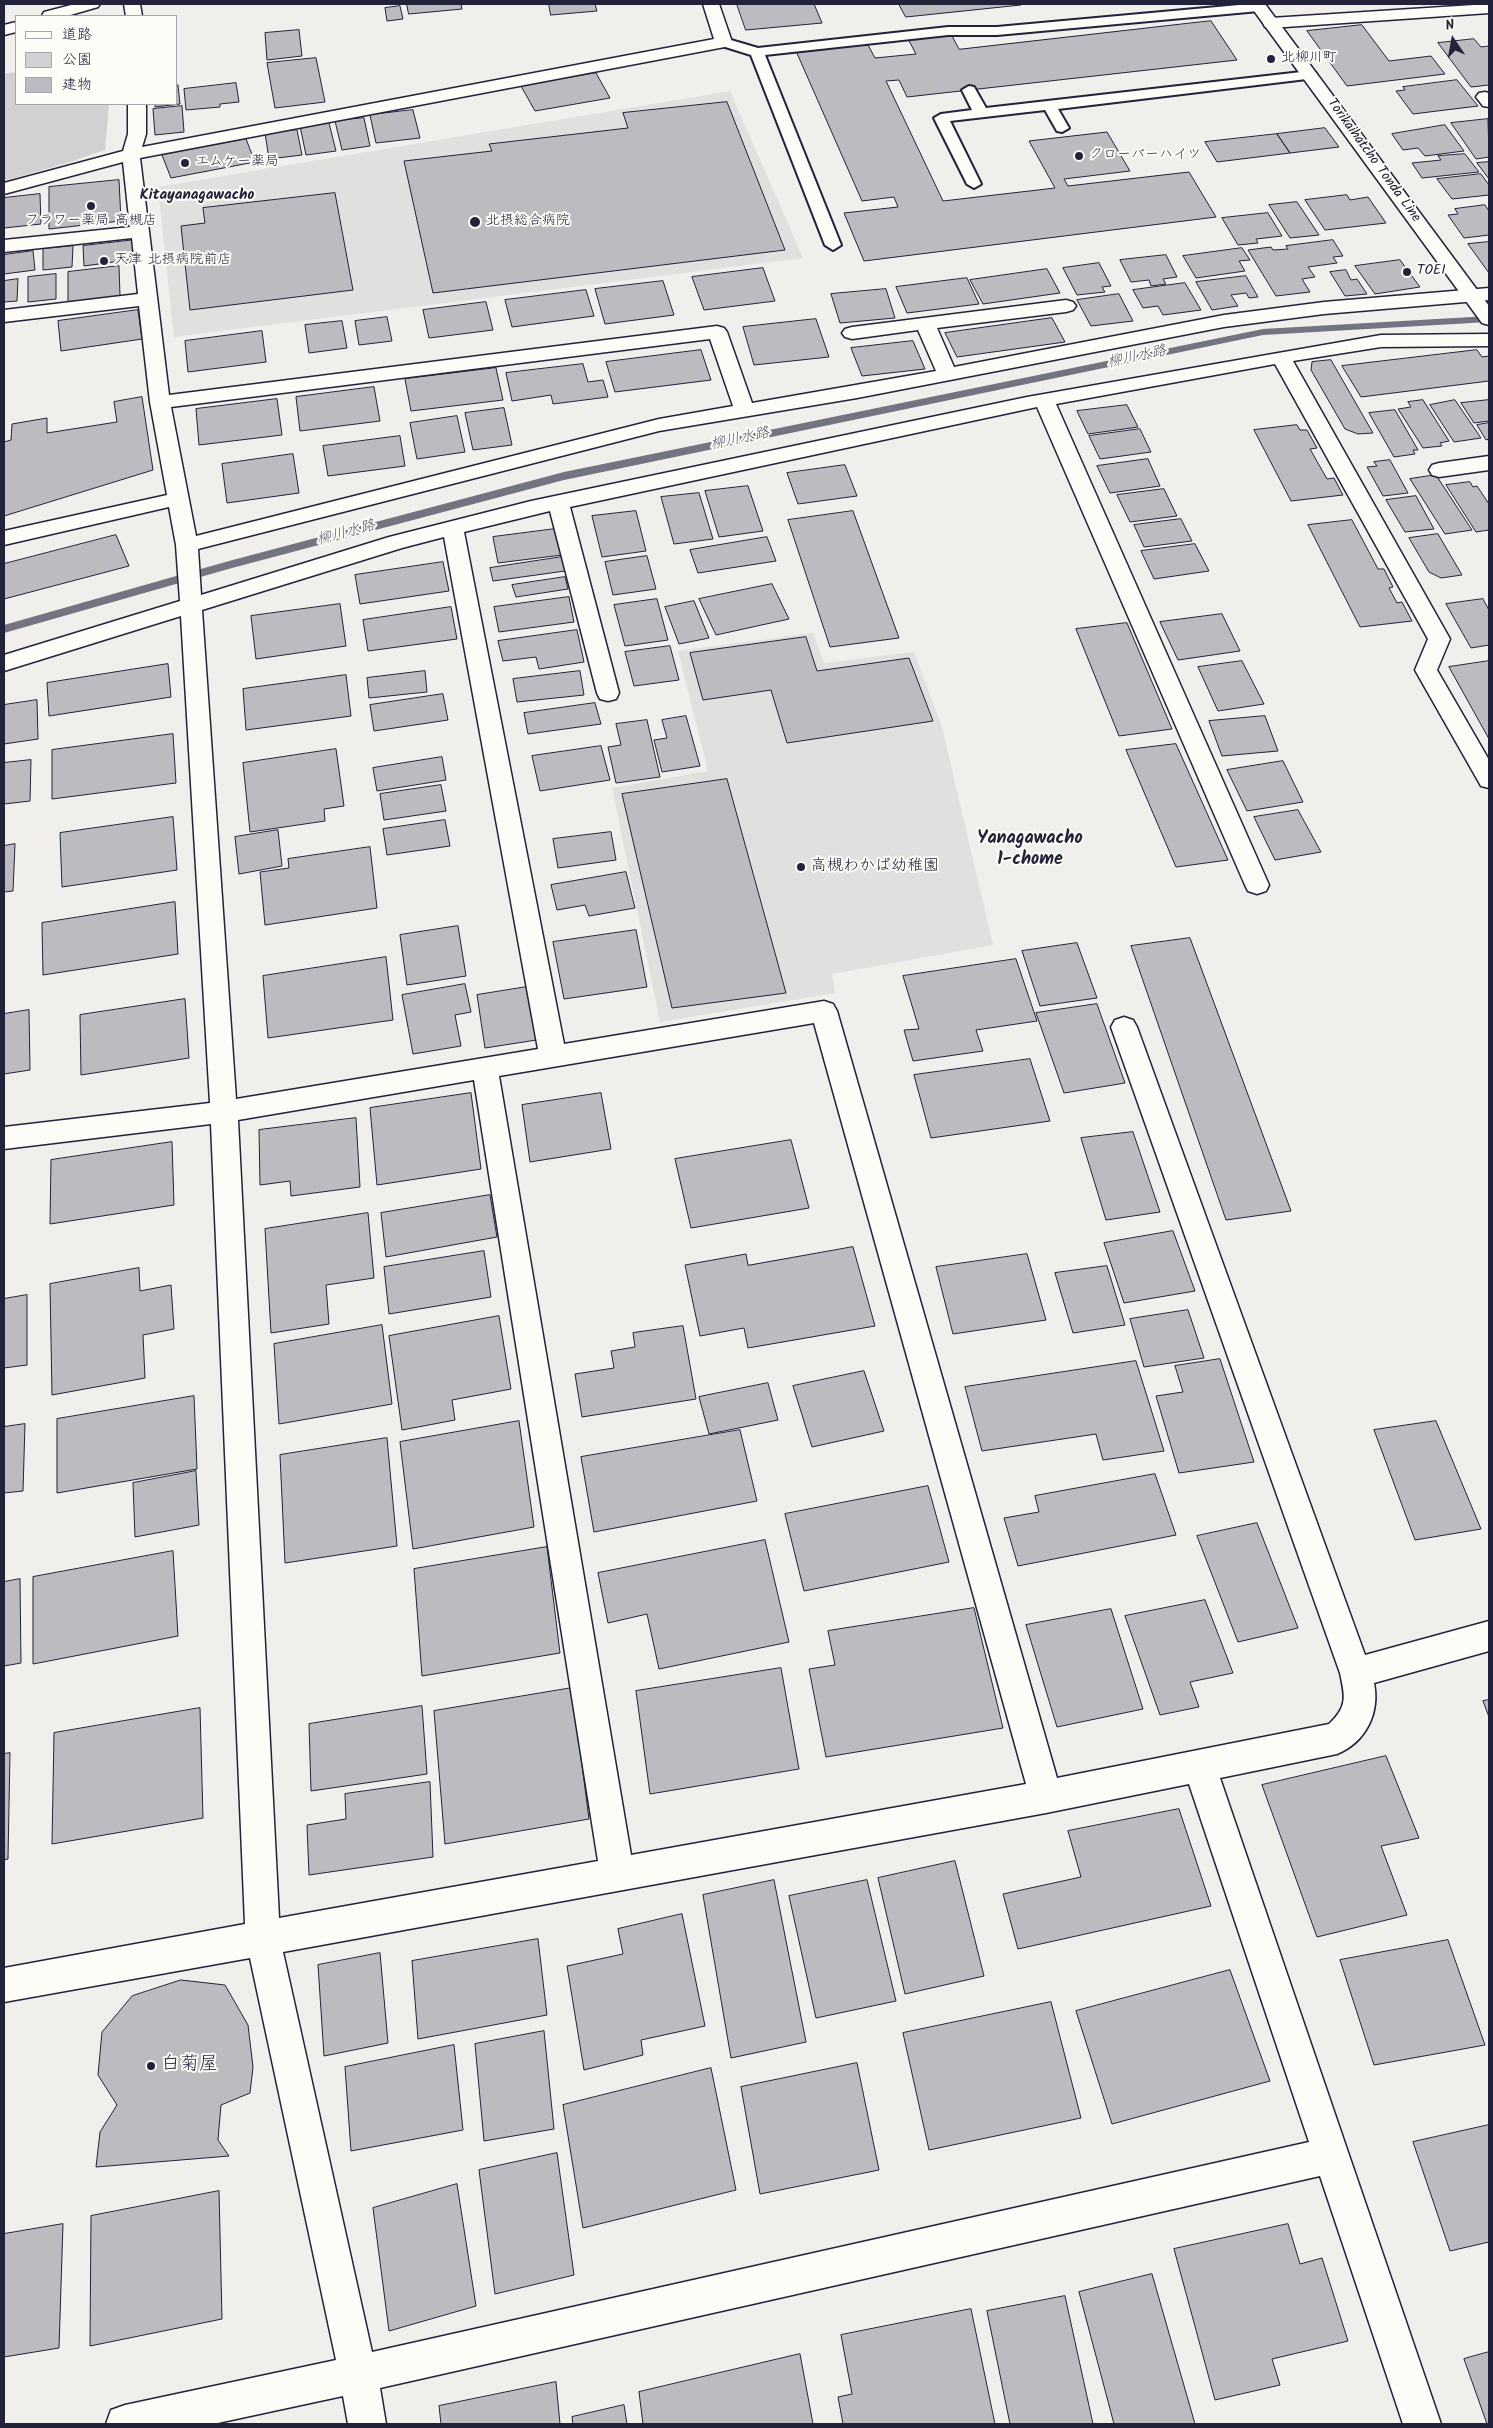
<!DOCTYPE html>
<html>
<head>
<meta charset="utf-8">
<style>
	body { margin:0 }
	#map { position:relative; width:1493px; height:2428px; overflow:hidden; background:#f0efec; font-family:Kalam,"Klee One",sans-serif }
	canvas { display:block }
	.frame { position:absolute; inset:0; border:5px solid #22223b; pointer-events:none }
	.legend { position:absolute; left:15px; top:15px; width:162px; height:90px; box-sizing:border-box; background:#fdfcf7; border:1px solid #a5a5ac; margin:0; padding:6px 9px; list-style:none; font-size:15px; color:#22223b }
	.legend li { display:flex; align-items:center; gap:10px; height:25px }
	.legend b { width:25px; border:1px solid #a5a5ac }
	.north { position:absolute; left:1428px; top:15px; width:50px; height:50px; -webkit-text-stroke:4px #fdfcf7; paint-order:stroke; rotate:348deg; font-size:14px; font-weight:700; line-height:20px; text-align:center; color:#22223b }
	.north::after { content:''; display:block; margin:auto; width:18px; height:22px; background:#22223b; clip-path:polygon(50% 0,100% 100%,50% 72%,0 100%) }
</style>
</head>
<body>
<div id="map">
<canvas width="1493" height="2428"></canvas>
<div class="frame"></div>
<ul class="legend">
<li><b style="height:6px;background:#fdfcf7"></b>道路</li>
<li><b style="height:14px;background:#d2d1d1"></b>公園</li>
<li><b style="height:14px;background:#bcbcc0"></b>建物</li>
</ul>
<div class="north">N</div>
</div>
<script>
const c = document.querySelector('canvas').getContext('2d');
c.lineJoin = 'round';
function paint(path, color) {
  c.fillStyle = color;
  c.fill(path, 'evenodd');
}
function stroke(path, color, width, dash) {
  c.strokeStyle = color;
  c.lineWidth = width;
  c.lineCap = dash ? 'butt' : 'round';
  c.setLineDash(dash || []);
  c.stroke(path);
}
function drawText(font, color, halo, rows, align = 'center') {
  c.font = font + ' Kalam,"Klee One",sans-serif';
  c.lineWidth = 4;
  c.setLineDash([]);
  c.textBaseline = 'middle';
  c.strokeStyle = halo;
  c.fillStyle = color;
  for (const [text, x, y, turn = 0] of rows) {
    c.save();
    c.translate(x, y);
    c.rotate((+turn || 0) * Math.PI / 180);
    c.textAlign = isNaN(turn) ? turn : align;
    if (halo) c.strokeText(text, 0, 0);
    c.fillText(text, 0, 0);
    c.restore();
  }
}
const built = new Path2D(`
	M730,91l73,167 -629,79 -16,-150z
	M813,633l11,30 90,-11 28,75 51,218 -161,29 3,19 -175,29 -48,-234 96,-17 -30,-120z`);
const green = new Path2D(`
	M16,72v32h93l-4,46 -38,13 -63,18v-107z`);
const stream = new Path2D(`
	M1489,316v6l-226,13 -699,145 -332,88 -228,65v-8l225,-64 335,-89 699,-143z`);
const building = new Path2D(`
	M407,4h54l1,5 -53,5z
	M549,4h46l2,7 -46,4z
	M737,4h77l8,19 -76,7z
	M899,4h121l1,1 -115,12z
	M400,6l3,13 -16,2 -2,-13z
	M1211,21l26,39 -330,37 -8,-17 -13,1 57,120 112,-13 -26,-47 78,-9 23,39 -66,8 4,7 121,-14 27,45 -352,44 -20,-48 54,-6 -4,-10 -32,4 -66,-150 71,-8 8,15 41,-4 -8,-15 43,-5 8,15z
	M1362,25l27,36 42,-5 14,18 -98,12 -40,-55z
	M299,30l3,26 -35,4 -2,-27z
	M1474,39l7,8 8,-1v39l-18,2 -33,-44z
	M316,58l9,44 -50,6 -8,-45z
	M596,73l14,25 -75,13 -14,-25z
	M1457,80l21,26 -65,8 -17,-23 9,-1 -2,-3z
	M236,83l3,19 -19,2v3l-34,3 -2,-21z
	M176,85h2l2,19 -25,3v-3h21z
	M727,102l58,148 -352,43 -29,-132 88,-10 -3,-7 139,-16 -5,-15z
	M182,106l2,26 -29,3 -2,-26z
	M413,110l7,28 -44,5 -6,-28z
	M364,118l6,28 -28,4 -7,-29z
	M1488,119l1,38 -13,2 -25,-36z
	M329,123l7,28 -30,4 -6,-29z
	M1445,125l19,26 -39,5 -7,-8 -15,2 -11,-16z
	M1325,128l14,19 -49,6 -13,-19z
	M297,130l5,25 -33,4 -4,-26z
	M1277,134l13,19 -73,9 -12,-20z
	M246,139l9,23 -84,16 -9,-23z
	M1465,154l14,18 -57,6 -10,-15 29,-3 -3,-4z
	M1489,162v17l-12,-16z
	M1481,174l8,11v10l-37,4 -15,-20z
	M119,180l2,41 -72,8v-42z
	M335,193l18,97 -163,20 -9,-84 24,-3 -2,-15z
	M40,194l1,30 -37,4v-30z
	M1347,195l3,5 18,-3 18,26 -61,7 -20,-30z
	M1297,202l22,33 -29,3 -21,-33z
	M1485,205l4,6v24l-25,3 -16,-23 10,-1 -3,-5z
	M1268,213l14,23 -26,3 2,4 -20,2 -16,-27z
	M135,240l1,19 -52,7 -1,-20z
	M1333,240l10,16 -10,1 4,6 -29,4 7,10 -13,2 8,13 -34,4 -28,-46 23,-3 2,3 15,-1 -2,-3z
	M1489,242v31l-21,-29z
	M73,246l-1,21 -29,3v-21z
	M1242,248l8,12 -11,1 6,10 -49,7 -13,-22z
	M33,251l2,19 -31,4v-19z
	M1166,255l11,22 -14,2 3,5 -15,2 -2,-6 -18,2 -11,-22z
	M1400,260l20,27 -45,7 -20,-28z
	M1099,263l12,23 -9,1 3,5 -28,3 -14,-27z
	M119,266l1,30 -52,6v-30z
	M763,268l12,33 -71,9 -12,-33z
	M1047,269l13,24 -77,11 -13,-24z
	M1346,270l5,10 6,-1 10,15 -22,2 -15,-24z
	M56,274v25l-28,3v-25z
	M1246,276l12,21 -9,1 -3,-5 -15,2 7,11 -26,4 -16,-28z
	M967,278l12,26 -72,9 -11,-26z
	M18,279l-1,22 -13,1v-21z
	M663,281l11,34 -69,9 -10,-35z
	M1185,283l16,27 -38,5 -5,-9 -15,2 -10,-18z
	M886,289l9,29 -55,5 -9,-29z
	M586,290l8,26 -82,11 -7,-27z
	M1119,294l14,27 -42,5 -14,-26z
	M486,302l7,28 -64,8 -6,-28z
	M138,310l4,29 -81,12 -3,-30z
	M387,317l5,24 -33,4 -4,-24z
	M1052,318l13,24 -108,15 -12,-24z
	M816,319l13,38 -75,8 -11,-38z
	M342,321l5,27 -38,5 -4,-28z
	M262,331l4,31 -78,10 -3,-31z
	M913,341l12,28 -63,7 -11,-28z
	M701,350l10,30 -96,12 -9,-30z
	M1477,350l5,7 7,-1v25l-128,16 -19,-31z
	M1331,360l42,73 -15,1 -13,-5 -34,-59 1,-8z
	M583,364l5,18 15,-2 5,17 -55,7 -2,-9 -39,6 -6,-28z
	M496,368l7,32 -92,11 -6,-32z
	M374,387l6,34 -80,10 -4,-34z
	M142,397l11,73 -149,46v-74l7,-2 1,-16 35,-6v15l70,-11 -3,-20z
	M277,399l5,36 -83,10 -3,-36z
	M1423,400l26,41 -9,2 2,3 -19,2 -25,-39 13,-2 -3,-5z
	M1455,400l26,38 -27,4 -24,-37z
	M1489,400v21l-15,2 -13,-20z
	M1127,405l11,22 -50,7 -11,-23z
	M504,408l8,37 -39,5 -8,-37z
	M1395,410l23,40h-5l2,4 -21,3 -25,-44z
	M457,416l8,36 -48,7 -7,-36z
	M1489,423v16l-3,1 -9,-15z
	M1297,425l3,5h7l10,18 -7,1 17,30 7,-1 9,17 -52,6 -37,-71z
	M1140,429l11,23 -51,7 -11,-23z
	M400,436l5,30 -77,10 -5,-30z
	M293,454l6,39 -72,10 -5,-39z
	M1148,459l12,27 -50,7 -13,-27z
	M1390,460l18,33 -25,3 -16,-29 10,-1 -3,-4z
	M845,465l12,31 -59,8 -11,-31z
	M1436,475l36,55 -27,4 -35,-55z
	M1470,482l3,5 4,-1 12,18v26l-13,2 -30,-47z
	M748,486l15,45 -44,6 -14,-46z
	M1164,489l13,27 -47,6 -13,-27z
	M699,493l14,46 -39,5 -13,-47z
	M1416,496l18,33 -29,3 -19,-32z
	M636,511l10,40 -44,6 -10,-41z
	M853,511l46,127 -69,9 -42,-127z
	M1181,519l11,22 -48,6 -10,-22z
	M1352,520l26,49h6l9,18 -4,1 8,15 5,-1 10,19 -52,6 -52,-102z
	M555,529l7,26 -64,8 -5,-26z
	M1438,534l24,41 -21,3 -12,-6 -20,-34z
	M116,535l13,31 -125,33v-35z
	M767,537l9,24 -78,12 -8,-23z
	M1195,544l14,27 -55,8 -13,-28z
	M647,556l9,33 -43,6 -8,-33z
	M562,557l3,14 -72,10 -3,-13z
	M443,562l6,29 -89,13 -5,-29z
	M565,577l3,12 -52,8 -4,-12z
	M772,584l17,35 -73,16 -17,-36z
	M569,597l5,25 -75,10 -5,-25z
	M657,599l11,41 -43,6 -11,-41z
	M1483,599l6,11v35l-18,3 -25,-44z
	M694,601l15,37 -30,6 -14,-37z
	M340,604l6,42 -90,13 -5,-43z
	M451,607l6,32 -89,12 -5,-31z
	M1222,614l18,37 -62,9 -18,-38z
	M1127,623l45,106 -53,7 -43,-107z
	M577,630l7,32 -45,7 -3,-12 -33,4 -5,-20z
	M806,637l11,34 92,-13 24,63 -146,22 -16,-53 -68,10 -13,-47z
	M670,646l9,34 -45,6 -9,-34z
	M1242,661l22,43 -46,7 -20,-44z
	M1489,661v78l-40,-72z
	M168,664l3,33 -122,19 -2,-33z
	M425,671l2,21 -58,6 -2,-20z
	M580,671l4,24 -67,7 -4,-23z
	M346,675l5,41 -105,14 -3,-41z
	M443,694l5,26 -74,11 -4,-26z
	M37,700l1,39 -34,5v-39z
	M595,703l6,21 -73,10 -4,-21z
	M686,716l14,50 -38,6 -8,-32 13,-2 -5,-18z
	M1265,716l13,35 -56,5 -13,-35z
	M647,720l13,57 -44,6 -8,-36 13,-2 -5,-21z
	M173,734l3,49 -124,16v-49z
	M1176,744l52,116 -52,7 -50,-117z
	M601,746l9,34 -70,11 -8,-35z
	M336,749l8,57 -20,3 1,12 -75,11 -7,-69z
	M442,757l4,23 -69,11 -4,-23z
	M31,760l-1,41 -26,3v-41z
	M1283,761l20,41 -56,9 -20,-41z
	M727,779l59,214 -114,15 -50,-214z
	M441,785l5,26 -62,9 -4,-26z
	M1298,810l23,42 -46,8 -21,-43z
	M173,817l4,53 -115,17 -2,-54z
	M445,820l5,26 -63,9 -4,-26z
	M278,830l4,36 -43,8 -4,-37z
	M611,832l5,28 -58,8 -5,-29z
	M15,844l-2,47 -9,1v-46z
	M370,847l7,61 -112,17 -5,-53 29,-4 -1,-9z
	M626,872l9,36 -46,8 -4,-11 -28,5 -6,-25z
	M175,902l3,52 -135,21 -1,-52z
	M458,926l8,50 -59,9 -7,-50z
	M636,930l11,57 -83,12 -11,-57z
	M1190,938l101,273 -65,9 -95,-274z
	M1077,943l20,55 -57,8 -18,-55z
	M386,957l7,63 -125,18 -5,-62z
	M1016,959l21,62 -61,9 7,21 -70,10 -9,-31 15,-1 -16,-53z
	M465,984l6,28 -16,3 6,31 -48,8 -11,-59z
	M533,986l10,53 -58,9 -8,-53z
	M185,999l4,59 -108,17 -1,-60z
	M1097,1004l28,79 -61,10 -28,-80z
	M29,1010l1,60 -26,4v-60z
	M1030,1059l20,62 -119,17 -17,-63z
	M471,1093l10,76 -104,16 -7,-77z
	M601,1093l10,56 -81,13 -8,-57z
	M356,1118l4,69 -69,9 -1,-15 -30,4 -1,-55z
	M1133,1132l27,80 -54,8 -25,-82z
	M791,1140l18,68 -118,20 -16,-69z
	M172,1142l2,63 -124,19 1,-64z
	M490,1195l7,42 -111,20 -5,-44z
	M368,1213l6,65 -48,7 3,39 -58,9 -6,-104z
	M1173,1231l22,60 -71,12 -20,-60z
	M853,1247l22,79 -127,22 -4,-20 -44,8 -15,-71 61,-11 2,11z
	M484,1251l7,46 -102,17 -5,-47z
	M1027,1254l19,66 -93,14 -17,-67z
	M1107,1266l18,59 -52,8 -18,-60z
	M139,1268l1,23 31,-6 3,44 -31,6 2,43 -93,17 -2,-111z
	M27,1295v70l-23,3v-69z
	M1188,1310l16,48 -60,9 -14,-48z
	M499,1316l12,73 -59,11 3,20 -53,10 -13,-94z
	M382,1325l10,79 -113,20 -5,-80z
	M683,1326l13,73 -114,18 -7,-43 39,-6 -3,-17 24,-4 -2,-14z
	M1220,1359l34,103 -75,11 -23,-77 27,-4 -8,-26z
	M1136,1361l28,90 -61,9 -7,-26 -114,17 -17,-64z
	M864,1371l20,60 -72,16 -19,-61z
	M768,1383l10,37 -69,14 -10,-37z
	M194,1396l3,73 -140,24v-74z
	M519,1421l15,106 -121,22 -13,-107z
	M1436,1421l45,108 -66,11 -41,-110z
	M25,1424l-2,67 -19,2v-66z
	M740,1430l17,71 -163,31 -13,-75z
	M387,1438l10,108 -112,17 -5,-108z
	M196,1471l3,54 -64,12 -2,-54z
	M1155,1474l21,61 -158,31 -14,-48 35,-6 -4,-16z
	M928,1486l21,76 -145,29 -19,-77z
	M1257,1523l41,105 -60,14 -41,-106z
	M765,1540l24,102 -130,27 -12,-55 -39,9 -10,-50z
	M547,1547l13,106 -138,23 -8,-107z
	M173,1551l5,85 -145,28v-87z
	M20,1579l1,84 -17,3v-84z
	M1205,1600l28,73 -43,9 9,25 -39,8 -35,-99z
	M974,1608l29,120 -177,29 -17,-88 26,-4 -7,-34z
	M1111,1609l32,100 -86,18 -31,-102z
	M781,1668l18,101 -149,25 -14,-103z
	M572,1688l17,131 -144,25 -11,-133z
	M1489,1700v17l-6,-16z
	M422,1706l5,68 -116,17 -2,-67z
	M200,1708l3,110 -151,26 2,-111z
	M10,1753l-2,106 -4,1v-106z
	M1386,1756l33,82 -38,8 26,69 -90,22 -55,-152z
	M430,1782l3,75 -124,18 -2,-50 39,-6 -1,-25z
	M1179,1809l32,97 -193,43 -15,-55 78,-17 -13,-46z
	M955,1861l29,115 -79,18 -27,-116z
	M774,1880l32,162 -75,16 -28,-163z
	M867,1880l29,121 -80,17 -27,-122z
	M682,1914l23,112 -64,14 2,15 -59,15 -17,-104 56,-12 -5,-25z
	M538,1939l9,76 -129,24 -6,-78z
	M1448,1940l37,105 -111,20 -34,-105z
	M380,1953l8,90 -64,13 -6,-91z
	M1230,1970l40,111 -158,43 -36,-113z
	M181,1980l44,5 23,40 5,42 -3,26 -29,12 -3,35 11,16 -133,11 4,-35 17,-27 -19,-30 4,-43 30,-36z
	M1051,2002l30,116 -152,32 -26,-117z
	M544,2031l10,98 -70,12 -9,-97z
	M454,2045l9,85 -112,21 -6,-84z
	M857,2063l22,107 -119,24 -19,-107z
	M711,2068l25,122 -153,38 -20,-123z
	M1489,2125v117l-39,9 -37,-109z
	M557,2153l17,122 -79,19 -16,-124z
	M457,2184l19,122 -87,25 -16,-123z
	M219,2191l3,128 -132,27 1,-130z
	M63,2224l-4,124 -55,9v-123z
	M1288,2224l12,40 22,-6 26,83 -76,18 8,26 -65,15 -41,-151z
	M1152,2274l43,150h-81l-35,-132z
	M1065,2296l28,128h-83l-23,-113z
	M971,2309l24,115h-152l-5,-27 14,-3 -11,-59z
	M1489,2352v72h-2l-23,-65z
	M800,2354l13,70h-170l-4,-32z
	M556,2382l4,42h-119l-2,-18z
	M624,2405l3,19h-54l-1,-7z`);
const service = new Path2D(`
	M1250,4h12l4,3 -7,4 -262,24h-49l-183,20 76,190 -8,5 -8,-5 -74,-190 -32,-10 -2,-3 7,-4 34,10 190,-21h49z
	M1310,71l5,1 2,3 -2,3 -257,31 11,19 -7,4 -5,-1 -12,-21 -95,11 31,63 -7,4 -7,-4 -33,-66 7,-4 31,-4 -10,-20 7,-4 5,1 12,21z`);
const minor = new Path2D(`
	M124,4h16l2,12h-16z
	M703,4h16l13,38 -2,4 -590,112 29,237 548,-69 7,2 3,4 25,71 184,-32 -18,-41 -66,9 -7,-2 -3,-4 3,-4 7,-2 214,-27 7,2 3,4 -3,4 -7,2 -129,16 17,39 270,-52 100,-13 165,-14v12l-165,14 -100,13 -367,71 -198,33 -461,118 3,46 188,-58 142,-36 496,-104 354,-62 108,-1v12l-108,1 -88,14 157,278 -13,31 52,90v28l-8,-2 -66,-116 13,-31 -153,-275 -219,40 213,481 -3,6 -9,3 -9,-3 -3,-6 -208,-478 -467,100 49,186 -3,6 -8,2 -8,-2 -3,-6 -47,-182 -86,21 100,512 260,-43 9,3 4,7 220,767 272,-54c19,-18 16,-27 11,-51l-229,-646 4,-7 9,-3 9,3 4,7 228,628 124,-34v30l-115,32c6,30 -8,59 -37,71l-117,24 221,646h-38l-83,-248 -940,212 6,36h-38l-5,-28 -130,28h-107l5,-14 14,-5 211,-45 -86,-402 -246,44v-34l241,-44 -34,-800 -207,25v-22l206,-24 -29,-487 -177,55v-16l176,-54 -4,-56 -7,-38 -165,38v-14l163,-36 -17,-93 -11,-96 -135,16v-12l134,-16 -6,-56 -128,14v-12l126,-13 -7,-65 -119,32v-11l119,-32 5,-17v-30h18v30l-4,13 572,-108zM710,339l23,67 -74,13 -463,117 -25,-129zM444,537l94,512 -302,50 -34,-489 200,-62zM814,1023l212,761 -395,71 -132,-779zM474,1080l124,781 -319,57 -41,-798zM1189,1784l120,358 -937,210 -89,-400 763,-139z
	M1489,4v9l-218,15 -6,-1 -2,-4 2,-4 6,-1z
	M1485,92l4,1v14l-6,-1 -7,-9 3,-4z
	M1489,456v14l-50,7 -7,-2 -3,-5 3,-5 7,-2z`);
const secondary = new Path2D(`
	M75,4h25l-2,3 -31,9h-25l2,-4z
	M1249,4h16l224,302v19l-7,-2z
	M16,22v10l-12,3v-10z`);
const markers = [
	[1271,59,5,"#22223b"],
	[1079,156,5,"#22223b"],
	[185,163,5,"#22223b"],
	[91,206,5,"#22223b"],
	[475,222,6,"#22223b"],
	[104,261,5,"#22223b"],
	[1407,272,5,"#22223b"],
	[801,867,5,"#22223b"],
	[151,2066,5,"#22223b"]
];
const farPoinames = [
	["北柳川町",1281,59],
	["クローバーハイツ",1089,156],
	["エムケー薬局",195,163],
	["フラワー薬局 高槻店",91,222,"center"],
	["北摂総合病院",486,222],
	["天津 北摂病院前店",114,261],
	["TOEI",1417,272]
];
const farStreetnames = [
	["Torikaihatcho Tonda Line",1373,161,54]
];
const farNeighbourhoodnames = [
	["Kitayanagawacho",197,196]
];
const farWaternames = [
	["柳川水路",1137,358,-12],
	["柳川水路",740,440,-12],
	["柳川水路",346,534,-15]
];
const poiNames = [
	["高槻わかば幼稚園",811,867]
];
const neighbourhoodNames = [
	["Yanagawacho",1030,840],
	["1-chome",1030,861]
];
const nearPoinames = [
	["白菊屋",161,2066]
];
paint(built, '#e0e0df');
paint(green, '#d2d1d1');
paint(stream, '#737381');
paint(building, '#bcbcc0');
stroke(building, '#22223b', 1);
stroke(service, '#22223b', 4);
stroke(minor, '#22223b', 3);
stroke(secondary, '#22223b', 3);
paint(service, '#fdfcf7');
paint(minor, '#fdfcf7');
paint(secondary, '#fdfcf7');
for (const [x, y, r, color] of markers) {
  const dot = new Path2D();
  dot.arc(x, y, r, 0, 2 * Math.PI);
  c.fillStyle = color;
  c.fill(dot);
  stroke(dot, '#fdfcf7', 2);
}
drawText('14px', '#22223b', '#fdfcf7', farPoinames, 'left');
drawText('14px', '#22223b', '#fdfcf7', farStreetnames);
drawText('bold 15px', '#22223b', '#fdfcf7', farNeighbourhoodnames);
drawText('italic 15px', '#58586a', '#fdfcf7', farWaternames);
drawText('16px', '#22223b', '#fdfcf7', poiNames, 'left');
drawText('bold 18px', '#22223b', '#fdfcf7', neighbourhoodNames);
drawText('19px', '#22223b', '#fdfcf7', nearPoinames, 'left');
</script>
</body>
</html>
